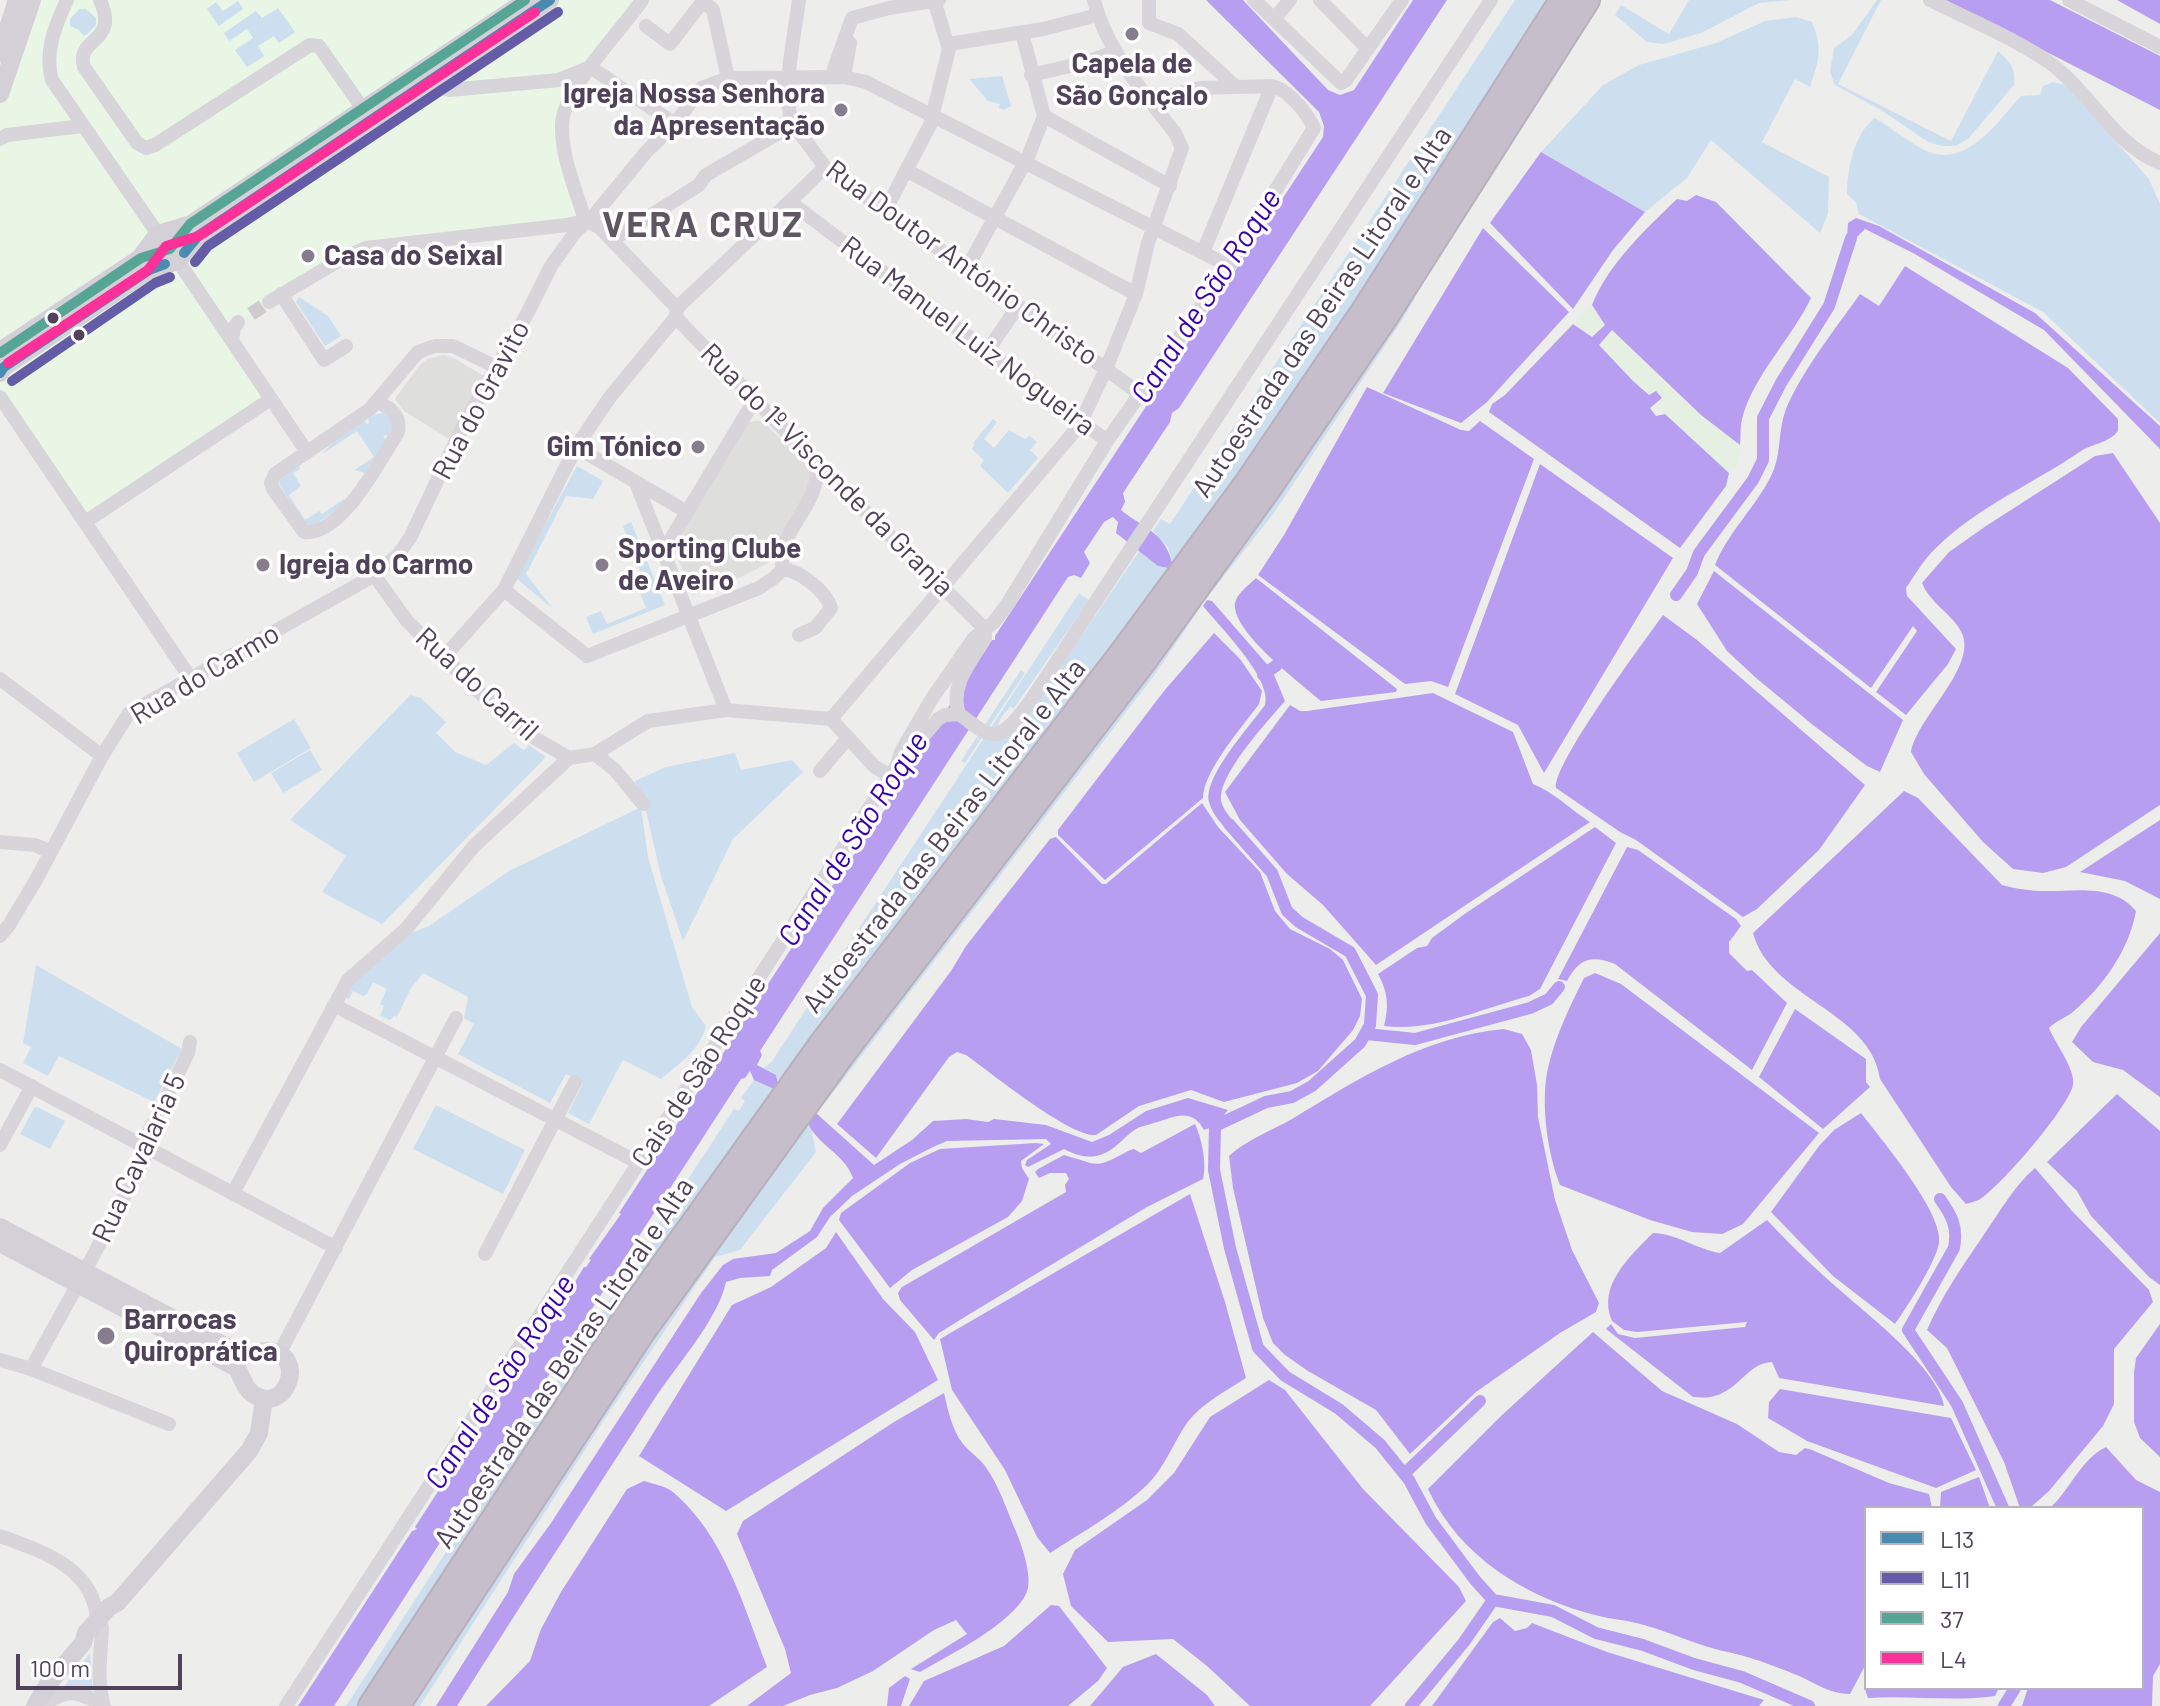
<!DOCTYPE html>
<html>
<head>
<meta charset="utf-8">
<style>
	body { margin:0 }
	#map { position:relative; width:2160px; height:1706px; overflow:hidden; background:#ededec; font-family:Barlow,sans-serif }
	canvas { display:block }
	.legend { position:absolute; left:1864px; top:1506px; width:280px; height:184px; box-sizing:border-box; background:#fff; border:2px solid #b9b3bd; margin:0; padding:10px 14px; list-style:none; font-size:24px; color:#50425a }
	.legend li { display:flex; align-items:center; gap:16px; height:40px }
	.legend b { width:40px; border:2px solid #b9b3bd }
	.scale { position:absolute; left:16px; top:1654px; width:166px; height:36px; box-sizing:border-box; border:4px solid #50425a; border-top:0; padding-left:10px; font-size:24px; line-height:28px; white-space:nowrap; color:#50425a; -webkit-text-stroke:6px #fff; paint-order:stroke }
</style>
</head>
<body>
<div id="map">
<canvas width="2160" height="1706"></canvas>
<ul class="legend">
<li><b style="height:10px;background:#498cb0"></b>L13</li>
<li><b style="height:10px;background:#655ca8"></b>L11</li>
<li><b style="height:10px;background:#57a595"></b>37</li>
<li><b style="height:10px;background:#fb3199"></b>L4</li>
</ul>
<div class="scale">100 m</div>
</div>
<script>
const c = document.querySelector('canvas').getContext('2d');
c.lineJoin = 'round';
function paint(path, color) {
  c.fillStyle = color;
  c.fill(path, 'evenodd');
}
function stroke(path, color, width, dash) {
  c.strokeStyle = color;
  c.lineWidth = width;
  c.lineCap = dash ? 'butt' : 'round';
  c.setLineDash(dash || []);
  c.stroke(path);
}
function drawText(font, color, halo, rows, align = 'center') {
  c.font = font + ' Barlow,sans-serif';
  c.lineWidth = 7;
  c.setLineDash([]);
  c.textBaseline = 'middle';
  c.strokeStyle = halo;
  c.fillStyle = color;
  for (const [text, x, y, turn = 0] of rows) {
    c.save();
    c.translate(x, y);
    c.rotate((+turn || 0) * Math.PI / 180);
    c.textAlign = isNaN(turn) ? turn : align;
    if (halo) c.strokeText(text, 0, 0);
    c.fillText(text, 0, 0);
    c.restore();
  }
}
const commercial = new Path2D(`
	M32,0h610l-80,121 23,99 -201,25 -103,49 -43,28 -6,14 39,63 -186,123 -85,-125v-303z`);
const education = new Path2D(`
	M443,355l9,2 32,19 -35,63 -45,-28 -9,-12 24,-33 8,-7z
	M754,421h8l47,46 4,11 -22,46 -23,39 -27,14 -48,18 -19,-46 66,-119 5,-7z`);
const green = new Path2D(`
	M1515,0h30c-117,195 -239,387 -374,569 -128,173 -261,343 -393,515l-2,-9 -12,-7 8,-7 307,-468 10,7 -75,108 -4,-1c-10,12 -15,16 -9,32l7,-3 18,-18 114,-168 18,16 10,2 4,-6 -4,-15 -15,-16 8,-12 9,5z
	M1689,0h102l-32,3 -58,30 -37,11 -17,-2 -32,-27 6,-10 48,29z
	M1877,0h4l-43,84 113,57 47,-90c12,11 18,17 16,34l-46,54 -13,7h-13l-14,-4 -47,-32 -46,-25 -5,-13 4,-24 18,-13z
	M238,1l5,8 -24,17 -12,-17 9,-7 7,9z
	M278,8l17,24 -16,11 -5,-7 -16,10 6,10 -17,11 -12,-17 18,-12 -6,-9 -18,12 -5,-8 32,-22 6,7z
	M79,9h7l10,9v7l-10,10h-3l-4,-5 -9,-4v-7z
	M1796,17l16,5c11,27 7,38 -2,65l-15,-8 -33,63 67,35 -1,36 -8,20 -109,-93 -24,38 -42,34 -104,-60 62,-67 36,-20 77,-22 49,-22z
	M1002,76l9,30 -7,4 -5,-2 1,-4 -12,-3 -19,-22z
	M2053,82l13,3 83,94 11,25v219l-117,-111 -184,-98 -3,-12 -9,-8c0,-23 7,-61 28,-76 15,9 39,28 54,34 39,15 69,-31 92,-56l19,-1 3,-9z
	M1412,296l3,2 -11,19 -130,196 -66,83 -55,81 -311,404 -25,31 -2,-2c110,-149 227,-293 338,-442 90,-121 175,-246 259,-372z
	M299,297l29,19 13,20 -16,10 -29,-44z
	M384,413l5,2 5,9 -5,12 -4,-1 -2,2 4,3 -22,33 -11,-3 20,-13 -17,-26 -35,23 11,-12 31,-21 3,3 2,-1 -1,-4 8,-5z
	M993,419l4,3 -13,17 10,9 15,-18 16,9 5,-3 7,6 -7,8 8,8 -30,35 -28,-27 4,-6 -12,-11 3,-5 -2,-1z
	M299,466l1,3 -7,4 8,13 -12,9 16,25 14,-9 3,3 22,-15 4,3 -35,24 -8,-2 -26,-40 2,-7z
	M577,466l26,15 -10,18 -27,-3 -40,78 27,35 -37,-31z
	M631,522l34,83 -72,29 -7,-17 15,-6 6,13 39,-16 -10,-25 7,-4 -20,-53z
	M1021,670l4,3 -60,90 -4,-2z
	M410,695l11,3 25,24 -10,11 19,19 31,13 28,-22 10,7 5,-5 17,12 -164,167 -60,-32 24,-36 -56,-36z
	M294,719l17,29 -57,34 -17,-29z
	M310,750l12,20 -39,23 -12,-20z
	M735,753l6,17 51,-10 11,12 -70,67 -50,102 -22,-65 -17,-74 -9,-21 31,-14z
	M641,807l7,50 44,150 14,19c-6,24 -27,38 -45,53l-38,-19 -34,64 -21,-11 15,-30 -17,-9 -16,29 -92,-49 16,-30 -10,-6 4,-21 -45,-24 -13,17 -13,27 -3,-1 -4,4 -10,-4 4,-10 -4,-2 7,-15 -14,-7 -6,12 -4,2 -10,-5 -4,8 -4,-2 5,-10 61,-54 18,-7 80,-55z
	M36,965l146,84 -28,53 -95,-46 -11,20 -25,-13 8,-16 -8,-4z
	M754,1080l20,9 -221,321 -195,296h-12l287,-442 9,-5 16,-25 -4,-3 80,-122 5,2 6,-10 -4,-3z
	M436,1105l89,45 -22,44 -90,-45z
	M37,1107l28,14 -15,28 -30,-15 14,-26z
	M807,1122l3,2 6,28 -76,98 -25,7 -107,157 -188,292h-9l223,-339z
	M90,1653l3,40 -31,-4z`);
const sand = new Path2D(`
	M1592,305l13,20 -13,12 -19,-13z
	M1612,330l89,85 39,30 -2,21 -9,7c-23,-20 -70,-51 -74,-82l-5,4 -17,-14 -34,-36z`);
const water = new Path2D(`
	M1206,0h37l85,90 12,5 14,-5 59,-90h34l-268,408 -7,5 -2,9 -47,71 2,9 -4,8c22,18 44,22 51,53l-4,5 -10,-2 -42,-33 2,-11 -5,-5 -9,5 -20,30 6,11 -9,15 -7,-3 -6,2 -308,474 2,4 -5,10 19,10 2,9 -4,5 -20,-9 -4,-9 -5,7 -4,1 -407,627h-36l114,-175 5,-2 -2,-2 38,-59 3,1v-5l91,-136 37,-61h2l5,-7 -2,-1 32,-45 -2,-1 112,-172 5,-3 -2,-2 85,-130 5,-3 -2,-2 64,-93 -2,-2 108,-166h3v-4l328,-499 1,-11 -5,-14z
	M1945,0h105l110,56v54z
	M2117,0h43v24z
	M1541,152l104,60 -32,38 -40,59 -83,-86z
	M1696,195l20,7 95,96c-19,40 -58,78 -69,121 -2,8 -1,17 -2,26l-39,-30 -89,-85 -13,15 34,36 16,14 7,-4 6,7 -12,10 6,8 9,-2 64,59 -3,13 -46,62 -191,-136 3,-8 13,-9 68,-71 19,13 13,-12 -13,-20c17,-42 53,-75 85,-106l10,2z
	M1856,218l23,8 156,87 125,113v23l-116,-119 -131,-77 -48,-24 -10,10 -8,-2 1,-14z
	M1483,228l86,84 -82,90 -26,21 -78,-30z
	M1905,266l163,102 50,51v12c-9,12 -24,12 -37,20 -48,33 -104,56 -145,97 -12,11 -21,27 -30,40l1,8 49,53 -8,15 -42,51 -30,-23 41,-61 -4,-5 -42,62 -156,-123c13,-33 40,-57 56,-89 10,-19 7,-41 13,-61 11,-35 54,-90 76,-121l19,12z
	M1367,387l94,43 8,1 11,-10 54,38 -86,228 -17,-6 -26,3 -147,-109 26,-40z
	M2113,453l47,70v282l-94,62 -23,6 -30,-4 -30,-27 -59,-68 -13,-22c6,-34 63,-82 52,-116 -6,-19 -33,-32 -41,-53l27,-31 37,-26 109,-70z
	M1540,464l133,94 -129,215 -26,-48 -63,-31z
	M1714,571l189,149 -23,52 -13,-6 -54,-41 -58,-48 -28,-26 -30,-47z
	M1256,578l141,111 -1,3 -75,9c-21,-18 -83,-65 -86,-93 -2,-12 13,-22 21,-30z
	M1207,600l5,1 60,69 13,31c-16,19 -72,78 -63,103 3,9 13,18 18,26l-6,7c-10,-11 -21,-20 -25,-35 -6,-25 41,-76 56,-97 8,-26 -46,-79 -62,-99z
	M1663,615l34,25 168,145 -46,65 -62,59 -14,8 -107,-77 -16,-8 -64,-44c-4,-23 89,-148 107,-173z
	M1214,633l26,26 22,32 -3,13c-16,22 -56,67 -56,94l-98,82 -47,-45v-5l106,-139z
	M1433,693l80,39 20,52c21,8 38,26 57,38l-214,143 -53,-60 -36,-31 -47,-54 -15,-28 65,-87 10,6h7z
	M1904,791l14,7 84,87c15,4 29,6 45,6 31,0 67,-7 89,20 -7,39 -32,74 -62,100 -8,7 -17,9 -25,17 6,15 27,42 24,57 -5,23 -69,97 -90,112 -4,4 -11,5 -17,7l-15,-17 -71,-108c-9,-68 -110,-81 -127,-146z
	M1202,803l16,24 42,45 15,39 15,18 40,20 13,11 19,39 -2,17 -7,14 -35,41 -21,12 -73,19 -33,-12 -52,16 -43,29c-25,3 -106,-63 -130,-80l-9,-3 -8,5 -73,101 -39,-34 114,-153 15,-25 84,-107 6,-2 46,47h4z
	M2160,820v79l-35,-18 -45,-9z
	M1595,827l21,16 -76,146 -11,7c-49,13 -94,36 -145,30 5,-20 4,-34 -6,-52l39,-26 10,-2 5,-8 34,-25z
	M1627,847l11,3 98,69 5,7 -12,16v11l18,18 5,-1 35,33 -35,67 -137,-106c-23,-9 -36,-6 -48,17l-9,-2z
	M2160,933v164l-37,-27 -30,-8 -21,-20 9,-15z
	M1595,973l26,11 198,149 -76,91 -21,10 -30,-2 -42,-12 -90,-35c-12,-31 -18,-73 -14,-106 5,-34 23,-71 38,-101z
	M1795,1009l71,50v23l4,5 -47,42 -64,-52z
	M1504,1029l18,5 9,16 6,35 1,32 17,83 17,50 27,53 -3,9 -36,21 -84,59 -66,62 -34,-44 -68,-39 -23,-16 -12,-12 -10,-25 -30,-130 -4,-32c17,-16 42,-25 63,-37 66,-40 133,-83 212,-90z
	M2117,1094l43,37v154l-11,-8 -58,-61 -14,-25 -30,-29z
	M1188,1098l40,12 -13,16 -11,4c-13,-23 -29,-13 -50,-7 -5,2 -13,3 -18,6 -13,8 -20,21 -36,26 -12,4 -25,0 -36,-6l-36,18 -3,-2 2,-5 24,-16 -5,-5 -99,2 -14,6 -33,17 -48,32 -22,21 -13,20 -45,33 -2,6 -30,2 -14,4c-8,38 -51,85 -73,119 -65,102 -132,203 -196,305h-21l72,-114 6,-18 37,-51 150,-230 22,-28 10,-6 43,-6 34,-22 13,-23 30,-30c-9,-25 -36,-33 -45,-55l8,-10 58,52 38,-25 21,-19 33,-2 22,3 6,-3 52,6 46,17 17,-7 37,-24z
	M1861,1113c19,25 83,100 78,130 -3,19 -32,64 -44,81l-62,-48 -62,-64 48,-66 15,-16z
	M1195,1124c7,15 12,40 8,55l-56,28 -179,108 -29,18 -5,7 -34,-40 -2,-7 4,-6 164,-95 -1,-7 4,-6 -3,-6h-16l-11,5 -4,-6 3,-3 26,-14c38,11 30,14 66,-5l4,-1 7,4z
	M1036,1143l8,1 -23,17 1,7 7,11 -7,22 -14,16 -96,53 -22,18 -51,-68 2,-7 69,-50 30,-14z
	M2035,1168l37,43 77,79 4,12 -39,47v55l-11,22 -54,65 -18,16 -11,1 -16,-46 -57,-114 -20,-18c15,-35 37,-66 58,-97 16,-23 29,-47 50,-65z
	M1190,1194l35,108 21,76c-20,13 -44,25 -59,45 -14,20 -22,44 -40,62 -28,27 -65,47 -97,68l-13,-16 -32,-67 -53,-80 -12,-51z
	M1767,1220c25,27 53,53 81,77 26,23 91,74 96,109l-165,-28 -7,-16c-21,1 -30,21 -48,30 -10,6 -20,6 -31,5l-87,-68 5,-5 7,10 17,4 110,-11 2,-5 -110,10 -13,-2 -12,-9c-15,-35 17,-64 41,-88 25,1 43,16 67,20z
	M836,1232l47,67 32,33 23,48 -212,131 -87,-55 93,-151 39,-18 55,-39z
	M2160,1324v133l-20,-19 -6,-16v-50l2,-14z
	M1593,1332l69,59 75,33 42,28 17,3 9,-7 7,2 77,33 40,11 3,14h-66v156l-16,30c-20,0 -33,-10 -51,-18 -17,-7 -35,-14 -52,-19 -16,-5 -32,-7 -48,-13 -21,-7 -41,-16 -63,-21 -12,-3 -25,-4 -37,-7 -71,-17 -140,-59 -171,-127l74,-74z
	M1269,1380l16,10 78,99 96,98 7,14 -96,105h-120l-43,-40 -34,-27 -65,3 -37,-36 -8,-32 12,-24 72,-50 27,-27 36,-56z
	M1780,1389l171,29 25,52 -40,18 -129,-47 -39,-23 1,-16z
	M944,1393c4,17 8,37 19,51 7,8 16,14 22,22 13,18 21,41 29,61 7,15 19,49 13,65 -14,32 -78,63 -107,80l-9,-3 56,-35 -11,-14 -22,10 -61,41 -36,17 -27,7 -27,11h-36l44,-33 -6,-24 -48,-115 6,-13 151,-99z
	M2106,1447l30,33 24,12v172l-7,12 -1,30h-130l6,-18h114v-180h-92c20,-18 31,-49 56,-61z
	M1979,1477l11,31h-50l1,-16z
	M644,1481c9,3 22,5 29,11 51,43 71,115 94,175l-58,39h-223l44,-45 11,-32 20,-37 66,-103z
	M1051,1605l8,1 48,62 -9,13 -30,25h-159l15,-25 80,-35z
	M1500,1618l15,13 12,-3 5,-5 75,29 157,48 -5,6h-327l61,-84z
	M1156,1654l51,41 8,11h-125l33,-39z
	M905,1676l5,3 -9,27h-14l2,-18z
	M1866,1686v2h133l-4,8c-42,6 -84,-1 -127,2l-3,-9z`);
const canal = new Path2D(`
	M1676,595l16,-23 7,-19 54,-73 10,-20v-42l18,-35 48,-77 22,-68
	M1263,675l14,-10
	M1366,1034l49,5 115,-31 19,-9 10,-12
	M1206,1116l9,10 -1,44 16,78 28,100 27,28 54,33 41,35 29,36 22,41 44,59 18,20 60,11 43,22 47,12 51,19 48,13 67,29
	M1215,1126l51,-24 26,-5 20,-11 48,-43 10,-18 2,-30 -22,-43 -51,-30 -12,-11 -15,-38 -43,-49
	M1940,1199c12,17 18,28 14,49l-46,82 49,74 46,104
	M1404,1474l76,-73
	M1411,1706l53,-64 29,-42
	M2004,1706l11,-18`);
const streetTunnel = new Path2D(`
	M251,314l18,-12`);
const street = new Path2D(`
	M67,0c-12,26 -23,52 -15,80l106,154
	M100,0c20,45 -25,36 -16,67l53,76 9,5 9,-3 155,-100 9,1 44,63
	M799,0c-5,39 -16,82 -8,121l34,46 314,226
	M1149,0v23l29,11 57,52
	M1254,0l87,83 5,-3 56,-80
	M1320,0l48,49
	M1930,0c38,19 100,45 130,71 35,30 56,74 100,92
	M2069,0l91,47
	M1274,19l16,-19
	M646,26l24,18 33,-43 10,9 15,68
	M949,44l94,-15 55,-14
	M590,67l85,57
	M1031,75l56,-13 29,-11
	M831,77l21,-59 37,-10 50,-8
	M844,77l6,-34 -5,-4
	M425,84l24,6 110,-10 31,-13
	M1044,116l126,70
	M0,139l7,-4 76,-9
	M906,170l230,124
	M790,202l317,239
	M886,209l44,-84 19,-76 -15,-49
	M585,220c-9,-30 -24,-63 -23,-96 1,-35 60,-94 80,-124
	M585,220l14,7 78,81
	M612,240l87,-55 7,-10 78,-45 7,-9
	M1203,252l69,-166
	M178,261l129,191
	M967,268l61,-111 16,-41 -22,-83
	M281,294l43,66 22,-14
	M269,302l76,-45 21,-9 201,-23 18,-4
	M677,308l-1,9 8,9 132,137 168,165
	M677,308c49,-47 100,-93 148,-141
	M232,341l2,-13 4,-6
	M988,350l30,-44
	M0,397l191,282
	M377,402c14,6 24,13 21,30 -18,28 -56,104 -94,100l-31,-43 -2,-6 4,-9 95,-65 48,-57 17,-6h18l43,21
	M576,447l111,65
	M636,483l90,227
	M85,522l186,-123
	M663,552l92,-153
	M783,569c-9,-38 40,-63 33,-106
	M783,569c17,2 43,22 48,39l-16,20 -16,7
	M374,575l33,46 70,69 44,40 48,28 26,-4 53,-33 78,-11 105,9
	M504,590l83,66 172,-68 15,-10 9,-9
	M443,658l61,-68 72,-143 34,-50 66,-80
	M0,679l102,77
	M959,714c9,6 22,19 33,20 18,2 40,-36 49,-49l450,-685
	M959,714c-10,-28 12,-52 26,-76l-1,-10
	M831,719l248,-293 27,-57 30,-75 12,-51 34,-95 -7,-15c-31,-40 -69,-83 -81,-133
	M831,719l43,47 16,10
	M595,754l20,16 28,34
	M903,760l35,-41 7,-4 14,-1
	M820,771l28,-33
	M0,842l35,3 16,7
	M0,936l9,-11 27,-45 66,-124 27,-43 239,-134 29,-23 13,-18 54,-114 64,-112 23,-46 25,-35 19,-17 52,-63 28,-27 26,-36 27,-10 116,-1 22,5 363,184
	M334,1005l305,158
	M0,1070l336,178
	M0,1145l32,-59
	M233,1193l115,-213 58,-51 68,-83 95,-88
	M485,1254l90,-172
	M84,1273l60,-114 4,-25 40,-81 2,-11
	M279,1354l177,-336
	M0,1360l31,9 138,55
	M31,1369l47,-85
	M0,1536c42,15 95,32 97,85
	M102,1627c-1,28 -6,52 2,79
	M42,1706c27,-19 33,-14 61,-2
	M286,1706l611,-941 4,-13 30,-52 43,-62 20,-16 14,-19 99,-162 122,-175 85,-138c-7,-15 -25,-38 -42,-42l-72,2 -50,12`);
const secondary = new Path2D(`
	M0,53l17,-53
	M0,94l32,-94
	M0,351l140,-93 18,-24 33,-10 336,-224
	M0,373l4,-6 145,-97 29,-9 20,-25 352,-236
	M0,1227l244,129c8,-2 17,-6 25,-5 40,4 16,66 -16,43 -9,-6 -11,-17 -16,-26l-237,-125
	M35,1706l14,-23 34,-40 3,-10 23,-26 8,-4 132,-152 10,-18 5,-34`);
const highway = new Path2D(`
	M371,1706l252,-384 200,-280 299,-389 125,-170 120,-177 195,-306
	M397,1706l244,-372 200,-278 300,-391 125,-173 120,-176 201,-316`);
const bus1 = new Path2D(`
	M184,253l14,-17 352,-236
	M0,373l4,-6 145,-97 16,-6`);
const bus2 = new Path2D(`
	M195,262l13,-16 350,-234
	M12,381l143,-98 15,-6`);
const bus3 = new Path2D(`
	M0,353l141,-95 29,-9 20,-25 335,-224`);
const bus4 = new Path2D(`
	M8,363l140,-93 18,-24 33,-10 336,-224`);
const markers = [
	[1132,34,8,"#877e8d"],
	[841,110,8,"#877e8d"],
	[308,256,8,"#877e8d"],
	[53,318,7,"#50425a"],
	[79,335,7,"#50425a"],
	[698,447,8,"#877e8d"],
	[263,565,8,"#877e8d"],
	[602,565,8,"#877e8d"],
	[106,1336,10,"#877e8d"]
];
const poiNames = [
	["Capela de",1132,64,"center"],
	["São Gonçalo",1132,96,"center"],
	["Igreja Nossa Senhora",825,94,"right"],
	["da Apresentação",825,126,"right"],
	["Casa do Seixal",324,256],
	["Gim Tónico",682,447,"right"],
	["Sporting Clube",618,549],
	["de Aveiro",618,581],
	["Igreja do Carmo",279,565],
	["Barrocas",124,1320],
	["Quiroprática",124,1352]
];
const streetNames = [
	["Rua Doutor António Christo",962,263,36],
	["Autoestrada das Beiras Litoral e Alta",1322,312,-56],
	["Rua Manuel Luiz Nogueira",968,336,37],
	["Rua do Gravito",481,400,-62],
	["Rua do 1º Visconde da Granja",827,470,45],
	["Rua do Carmo",205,674,-31],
	["Rua do Carril",477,684,42],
	["Autoestrada das Beiras Litoral e Alta",944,836,-52],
	["Cais de São Roque",699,1071,-57],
	["Rua Cavalaria 5",139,1158,-65],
	["Autoestrada das Beiras Litoral e Alta",564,1363,-56]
];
const waterNames = [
	["Canal de São Roque",1206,296,-57],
	["Canal de São Roque",853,839,-57],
	["Canal de São Roque",500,1382,-57]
];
const districtNames = [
	["VERA CRUZ",703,225]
];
paint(commercial, '#e9f6e5');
paint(education, '#dededd');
paint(green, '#cddfef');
paint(sand, '#e5f0e2');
paint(water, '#b89ef1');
stroke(canal, '#b89ef1', 12);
stroke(streetTunnel, '#cecbcf', 14, [14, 7]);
stroke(highway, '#b8b0bd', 28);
stroke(street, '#d7d4da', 14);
stroke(secondary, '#d4d0d7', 18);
stroke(highway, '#c6bfcb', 24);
stroke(bus1, '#498cb0', 10);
stroke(bus2, '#655ca8', 10);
stroke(bus3, '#57a595', 10);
stroke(bus4, '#fb3199', 10);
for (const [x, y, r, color] of markers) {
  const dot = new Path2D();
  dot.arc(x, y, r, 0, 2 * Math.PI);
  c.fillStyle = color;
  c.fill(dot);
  stroke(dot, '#fff', 3);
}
drawText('bold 28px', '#50425a', '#fff', poiNames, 'left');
drawText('28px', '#50425a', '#fff', streetNames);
drawText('italic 30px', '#3800af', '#fff', waterNames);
c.letterSpacing = '2px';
drawText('bold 36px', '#5e5761', '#fff', districtNames);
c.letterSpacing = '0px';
</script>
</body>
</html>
